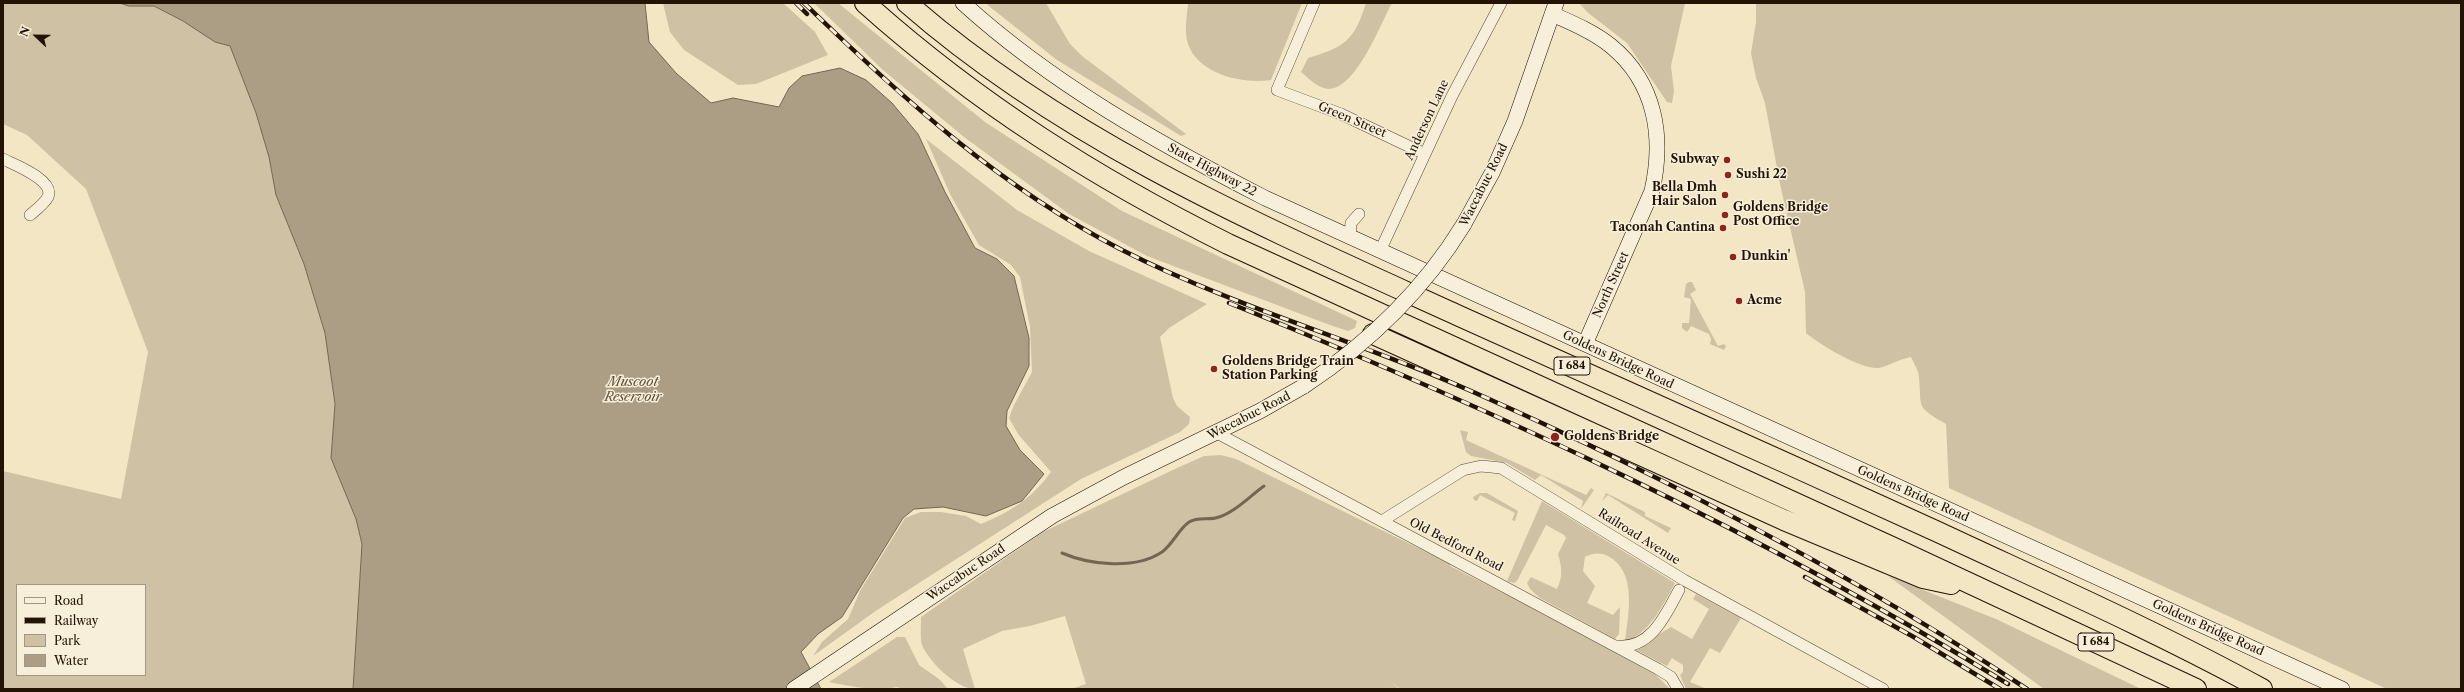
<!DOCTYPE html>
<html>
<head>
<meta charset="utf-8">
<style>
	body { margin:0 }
	#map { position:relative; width:2464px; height:692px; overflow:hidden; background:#f2e6c5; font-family:"Libre Caslon Text",serif }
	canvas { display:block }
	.frame { position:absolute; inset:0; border:4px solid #221305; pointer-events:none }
	.legend { position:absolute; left:16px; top:584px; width:130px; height:92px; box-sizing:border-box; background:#f7efd9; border:1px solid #a29784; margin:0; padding:5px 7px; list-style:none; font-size:12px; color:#221305 }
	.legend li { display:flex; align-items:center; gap:8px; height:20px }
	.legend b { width:20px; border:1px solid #a29784 }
	.north { position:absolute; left:16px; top:16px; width:40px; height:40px; -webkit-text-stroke:3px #f7efd9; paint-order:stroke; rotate:292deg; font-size:11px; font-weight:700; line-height:16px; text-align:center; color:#221305 }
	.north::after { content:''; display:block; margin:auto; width:14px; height:18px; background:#221305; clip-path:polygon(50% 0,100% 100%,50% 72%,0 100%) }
</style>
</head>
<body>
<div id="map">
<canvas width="2464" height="692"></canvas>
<div class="frame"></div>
<ul class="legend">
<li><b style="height:5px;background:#f7efd9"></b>Road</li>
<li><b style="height:5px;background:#221305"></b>Railway</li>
<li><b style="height:11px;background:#cfc2a4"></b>Park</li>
<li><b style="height:11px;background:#ab9e84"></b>Water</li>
</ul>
<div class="north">N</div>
</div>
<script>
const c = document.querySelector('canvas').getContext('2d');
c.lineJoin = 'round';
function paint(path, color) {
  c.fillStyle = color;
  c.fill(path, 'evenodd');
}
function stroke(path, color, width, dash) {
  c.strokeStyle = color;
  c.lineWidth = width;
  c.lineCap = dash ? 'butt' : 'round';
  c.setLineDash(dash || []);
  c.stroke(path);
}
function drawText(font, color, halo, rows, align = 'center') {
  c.font = font + ' "Libre Caslon Text",serif';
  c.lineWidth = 3;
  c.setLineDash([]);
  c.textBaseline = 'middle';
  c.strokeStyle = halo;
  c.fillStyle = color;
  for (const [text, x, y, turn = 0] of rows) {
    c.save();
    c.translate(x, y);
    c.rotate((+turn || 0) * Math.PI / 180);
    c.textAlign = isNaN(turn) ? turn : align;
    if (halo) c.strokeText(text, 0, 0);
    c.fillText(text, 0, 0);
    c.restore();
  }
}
const green = new Path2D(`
	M3,3h117l9,3h25l29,15 32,21 15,4 26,67 13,44 7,38 28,69 21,69 10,71 -4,54 25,61 6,25 -9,145h-350v-218l118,28 27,-147 -62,-163 -59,-54 -24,-11zM17,585h128v90h-128z
	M663,3h120l32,29 13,23 -72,29 -18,1 -54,-35 -14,-18z
	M814,3h24l147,119 137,89 235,110 -2,7 -7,3 -18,-6 -183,-69 -78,-42 -105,-77 -81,-67z
	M985,3h61l24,41 12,12 104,78 -5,2 -124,-76z
	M1188,3h114l-31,77c-28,4 -72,-5 -83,-36 -4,-13 -1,-28 0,-41z
	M1366,3h26c-11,19 -40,99 -71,84 -7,-3 -14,-10 -20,-15l7,-14c37,-11 46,-17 58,-55z
	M1579,3h106l-14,63 3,25 -2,12 -5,-1 -40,-59 -40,-31z
	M1756,3h705v686h-74l-438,-201 -3,-64c-31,-18 -24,-15 -27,-46 0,-7 -5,-14 -8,-21 -11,2 -23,9 -32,11 -18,2 -60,-24 -73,-35l-1,-41 -25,-108 -15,-81 -9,-25 -5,-25 5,-31z
	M926,139l91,71 72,41 118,53 -38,24 -9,9 13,61 4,8 13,11 -1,7 -9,8 -99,47 -204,131 -64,46 9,-14 26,-23 12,-28 45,-73 16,-6h20l25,4 15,8c32,-14 49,-24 70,-52l-33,-38 -9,-16 4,-11 19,-35 -2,-45 -10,-50 -9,-12 -32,-20 -28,-49z
	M1689,282h3l4,8 -6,4 28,52 6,-2 2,2 -2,4 -14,-6 1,-5 -2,-5 -18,-8 -4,6 -5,-4v-5h7l2,-24 -7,-2 2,-13z
	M1460,430l8,2 -2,8 120,55 5,-7 3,2 -13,19 2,-8 -42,-26 -6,5 -28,-17 -36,-7 -5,-4z
	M1221,455l15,4 215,105 -1,2 91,46 115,63 14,14h-270l-10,-8 9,8h-328l15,-5 -21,-68 -35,10 -28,5 -39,18 12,40c-18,0 -46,-27 -53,-44 -2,-7 -1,-19 -1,-28l122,-85 134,-64 27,-12z
	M1480,493h7l31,18 -3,10 -3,-1 3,-7 -35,-18 -3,6 -3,-1 -1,-3z
	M1606,493l39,19v4l26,12 -3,5 -60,-38 -6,6z
	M1542,501l133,82c-12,22 -25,50 -50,59 3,-27 13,-70 -17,-86 -7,-4 -17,-3 -23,1l-2,14 12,15 -8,17 26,12 7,-8 -1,27 -4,5 -75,-41 -10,-9 -3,-6 4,-6 26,12c6,-13 5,-21 1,-35l8,-16 -2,-3 -18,-10 -29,56 -3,2 -7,-2z
	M1888,576l108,43 145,70h-97z
	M1696,594l45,24 -21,35 -10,-5 -20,34 17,7h-21l-6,-14 3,-3v-7l-11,-7 -5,8 -31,-16 3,-4 32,-19 21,12 17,-30 -16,-10z
	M897,637h8l14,28 20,14 9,10h-45l-6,-2c-20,5 -48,-1 -68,-5z`);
const water = new Path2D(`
	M120,3h525l4,39 27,31 35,30 22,-5 46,9 10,-19 13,-12 38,-8 26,12 26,23 26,31 27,58 30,56 22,11 17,17 15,62v28l-22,45 -1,15 14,24 24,24 -22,27 -36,15 -43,-9 -29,2 -11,9 -61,99 -24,17 -17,18 20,37h-468l9,-145 -6,-25 -25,-61 4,-54 -10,-71 -21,-69 -28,-69 -7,-38 -13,-44 -26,-67 -15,-4 -32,-21 -29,-15h-25z`);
const stream = new Path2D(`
	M1062,553c28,12 73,17 100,-1 11,-8 16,-22 27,-30 10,-6 20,-1 30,-5 16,-5 31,-21 45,-31`);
const minor = new Path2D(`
	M1314,3l-37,87 64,24 84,40
	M3,159c12,6 52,21 45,38 -4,7 -12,13 -18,18
	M1350,237l1,-14 8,-9
	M1380,251l72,-155 49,-93
	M1217,433l441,236 13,8 7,12
	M1382,521l81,-51 18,-4 20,2 183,112 199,109
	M1617,646c34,3 48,-30 62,-56`);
const secondary = new Path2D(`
	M963,3c89,81 195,140 302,195l1077,491
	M1552,14c20,9 42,18 59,32 45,37 53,91 41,145l-67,153
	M1464,224l28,-51 23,-52 41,-118
	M794,689l258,-173 72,-39 136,-66 44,-25`);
const motorway = new Path2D(`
	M865,3c112,100 229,174 363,241l666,304 302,141
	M907,3c160,140 359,225 550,312 161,72 321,144 481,217 109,51 218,99 324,157
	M1373,334l411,186 139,58 28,6`);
const rail = new Path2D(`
	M796,3l11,11
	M804,3c97,94 197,185 318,247 112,57 234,90 349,141 192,85 380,182 556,298
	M1229,303c269,108 533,230 779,381
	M1805,577l107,59 88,53`);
const secondaryBridge = new Path2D(`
	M1304,386c65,-43 119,-95 160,-162`);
const markers = [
	[1727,160,4,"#8f2418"],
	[1728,175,4,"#8f2418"],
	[1725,195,4,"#8f2418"],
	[1725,215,4,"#8f2418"],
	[1723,228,4,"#8f2418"],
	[1733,257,4,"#8f2418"],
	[1739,301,4,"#8f2418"],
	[1214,369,4,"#8f2418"],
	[1555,437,5,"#8f2418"]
];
const shields = [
	[1572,366,36],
	[2096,642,36]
];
const shieldNames = [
	["I 684",1572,366],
	["I 684",2096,642]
];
const streetNames = [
	["Green Street",1352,120,23],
	["Anderson Lane",1427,120,-65],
	["State Highway 22",1212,170,28],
	["Waccabuc Road",1484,185,-63],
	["North Street",1611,285,-66],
	["Goldens Bridge Road",1618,360,25],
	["Waccabuc Road",1249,416,-27],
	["Goldens Bridge Road",1913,494,24],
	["Railroad Avenue",1639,537,32],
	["Old Bedford Road",1456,545,27],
	["Waccabuc Road",966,573,-34],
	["Goldens Bridge Road",2208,628,24]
];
const poiNames = [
	["Subway",1719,160,"right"],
	["Sushi 22",1736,175],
	["Bella Dmh",1717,188,"right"],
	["Hair Salon",1717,202,"right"],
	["Goldens Bridge",1733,208],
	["Post Office",1733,222],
	["Taconah Cantina",1715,228,"right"],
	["Dunkin'",1741,257],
	["Acme",1747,301],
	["Goldens Bridge Train",1222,362],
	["Station Parking",1222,376],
	["Goldens Bridge",1564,437]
];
const waterNames = [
	["Muscoot",633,382],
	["Reservoir",633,397]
];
paint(green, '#cfc2a4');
paint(water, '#ab9e84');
stroke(water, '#746651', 1);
stroke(stream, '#746651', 3);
stroke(minor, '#564835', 12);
stroke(secondary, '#221305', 16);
stroke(motorway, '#221305', 22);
stroke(minor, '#f7efd9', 11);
stroke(secondary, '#f7efd9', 15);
stroke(motorway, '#f2e6c5', 20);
stroke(rail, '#221305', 4.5);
stroke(rail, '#f7efd9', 3, [9]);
stroke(secondaryBridge, '#221305', 16, []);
stroke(secondaryBridge, '#f7efd9', 15);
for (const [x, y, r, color] of markers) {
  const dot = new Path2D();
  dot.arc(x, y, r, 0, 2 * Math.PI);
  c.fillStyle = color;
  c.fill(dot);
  stroke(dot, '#f7efd9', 1.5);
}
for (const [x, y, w] of shields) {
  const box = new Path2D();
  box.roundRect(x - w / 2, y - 9, w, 18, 3);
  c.fillStyle = '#f7efd9';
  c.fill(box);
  stroke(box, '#221305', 1);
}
drawText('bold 11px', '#221305', null, shieldNames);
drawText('12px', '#221305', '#f7efd9', streetNames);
drawText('bold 12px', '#221305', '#f7efd9', poiNames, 'left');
drawText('italic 13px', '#60523e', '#f7efd9', waterNames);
</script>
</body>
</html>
